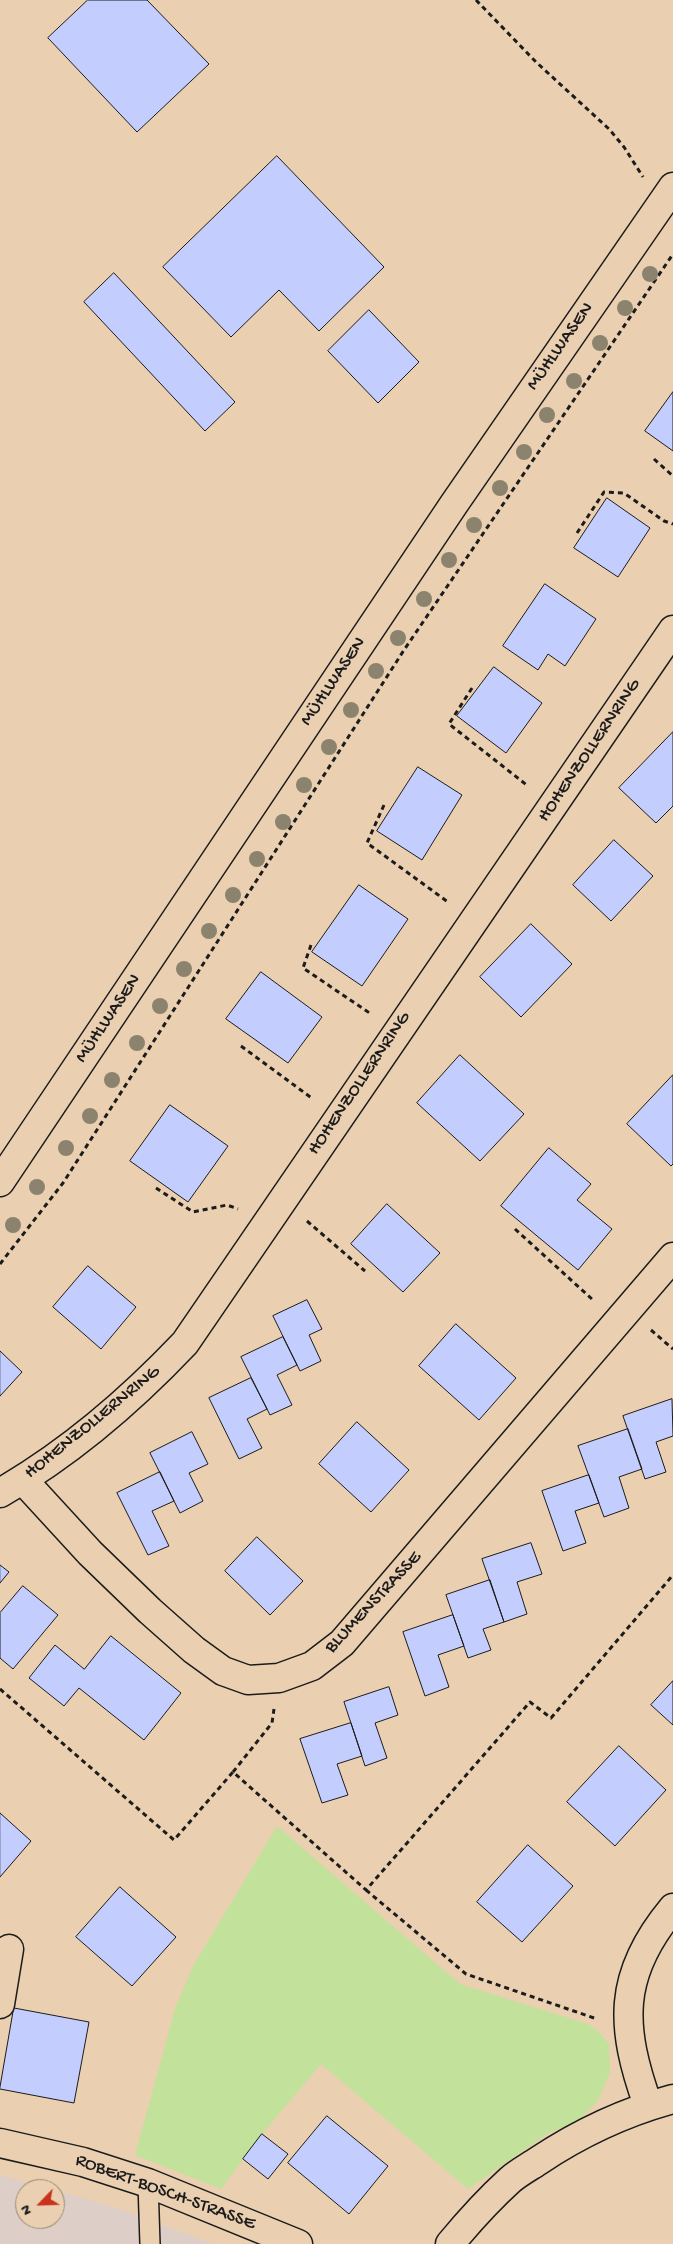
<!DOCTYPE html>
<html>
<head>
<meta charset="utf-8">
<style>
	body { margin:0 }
	#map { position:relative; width:673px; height:2244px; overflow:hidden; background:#eacfb1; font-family:"Gochi Hand",sans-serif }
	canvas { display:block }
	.north { position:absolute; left:15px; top:2179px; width:50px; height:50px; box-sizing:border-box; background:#eacfb1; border:1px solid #988775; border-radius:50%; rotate:246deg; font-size:14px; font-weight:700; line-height:20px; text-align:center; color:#1c1c1c }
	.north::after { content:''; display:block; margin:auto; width:18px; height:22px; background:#c8321e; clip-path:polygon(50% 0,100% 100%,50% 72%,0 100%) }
</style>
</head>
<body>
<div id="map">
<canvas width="673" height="2244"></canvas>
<div class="north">N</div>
</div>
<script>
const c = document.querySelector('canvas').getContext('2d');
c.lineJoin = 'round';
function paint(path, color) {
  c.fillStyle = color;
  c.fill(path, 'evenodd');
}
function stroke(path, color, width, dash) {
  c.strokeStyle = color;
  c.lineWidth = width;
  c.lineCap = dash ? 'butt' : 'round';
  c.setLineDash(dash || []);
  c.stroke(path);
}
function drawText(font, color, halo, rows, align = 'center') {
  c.font = font + ' "Gochi Hand",sans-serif';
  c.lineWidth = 4;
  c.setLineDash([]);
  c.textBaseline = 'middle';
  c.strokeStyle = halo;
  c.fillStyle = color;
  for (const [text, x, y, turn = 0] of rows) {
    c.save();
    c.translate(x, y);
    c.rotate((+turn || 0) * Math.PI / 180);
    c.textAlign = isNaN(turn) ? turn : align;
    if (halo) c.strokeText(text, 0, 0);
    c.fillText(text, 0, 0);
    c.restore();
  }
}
const built = new Path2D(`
	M0,2175l50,14h-25v30h30v-29l59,17 99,37h-213z`);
const green = new Path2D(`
	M277,1826l183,158 128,40 11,8 10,12 1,28 -12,29 -20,20 -31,13 -79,55 -147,-125 -59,70 -41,55 -86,-34 40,-146 18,-43z`);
const building = new Path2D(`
	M88,0h59l62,64 -72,68 -89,-94z
	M277,156l107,111 -65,64 -40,-41 -48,47 -68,-70z
	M114,273l121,129 -30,29 -121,-129z
	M369,310l50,52 -41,41 -50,-52z
	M673,392v59l-28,-20z
	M607,498l43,30 -32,49 -44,-29z
	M545,584l51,35 -31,47 -17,-12 -10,16 -35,-24z
	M494,667l48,36 -36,50 -49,-37z
	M673,732v74l-17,17 -37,-35z
	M418,767l44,28 -40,65 -45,-29z
	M614,840l39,36 -42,45 -38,-36z
	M359,885l49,34 -46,67 -50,-34z
	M531,924l41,40 -51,53 -41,-40z
	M261,972l61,45 -34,46 -62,-44z
	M460,1055l64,59 -44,47 -63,-58z
	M673,1075v89l-2,2 -44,-42z
	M170,1105l58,41 -40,56 -58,-41z
	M549,1148l42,36 -14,16 35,29 -34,41 -77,-64z
	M387,1204l53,49 -37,39 -52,-48z
	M88,1266l48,41 -35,42 -48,-42z
	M307,1300l15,29 -13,6 12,26 -21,10 -27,-55z
	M456,1324l60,54 -37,42 -60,-54z
	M283,1337l14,28 -20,10 15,30 -22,10 -29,-58z
	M0,1351l22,21 -22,24z
	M251,1378l16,31 -20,10 15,29 -23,11 -30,-61z
	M672,1399l1,37 -17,6 10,30 -21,7 -22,-63z
	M357,1422l52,48 -38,42 -52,-48z
	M628,1429l14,40 -23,8 10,31 -25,9 -26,-71z
	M192,1432l16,32 -19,9 14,28 -23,12 -30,-60z
	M160,1472l14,29 -22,10 17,35 -21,9 -31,-62z
	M589,1475l10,28 -24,8 11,32 -23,8 -21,-60z
	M257,1537l46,44 -33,34 -45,-44z
	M531,1543l11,31 -25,8 10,32 -23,8 -22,-63z
	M0,1565l9,7 -9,11z
	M490,1580l14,42 -21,7 8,21 -23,8 -22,-63z
	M23,1586l35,29 -45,54 -13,-11v-45z
	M453,1615l11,31 -26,9 11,32 -24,9 -22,-64z
	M111,1636l70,57 -37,47 -65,-52 -15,18 -35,-28 26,-33 29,24z
	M673,1681v44l-22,-20z
	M389,1687l9,28 -23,8 12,35 -22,8 -21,-64z
	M351,1723l11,33 -25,8 11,31 -26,8 -22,-64z
	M619,1746l47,44 -51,56 -48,-44z
	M0,1813l31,28 -31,36z
	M528,1845l45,41 -51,56 -45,-40z
	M120,1887l56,50 -44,49 -56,-49z
	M14,2008l75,14 -15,81 -74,-14z
	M327,2116l61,50 -39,48 -61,-51z
	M262,2134l26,20 -20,25 -25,-20z`);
const path = new Path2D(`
	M476,0l60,62 73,67 15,18 19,30
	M654,459l19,17
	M577,533l27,-41 20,1 40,28 9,3
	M472,688l-23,36 79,62
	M384,805l-17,38 81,59
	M311,945l-8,23 68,46
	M241,1046l72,53
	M156,1188l37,24 34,-7 11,4
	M307,1221l58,50
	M515,1229l78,71
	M0,1264l63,-81 341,-533 269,-396
	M651,1330l22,19
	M0,1689l174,151 59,-68 133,118 164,-188 21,16 122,-143
	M233,1772l39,-49 2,-14
	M366,1890l100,84 131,45`);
const lane = new Path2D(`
	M148,2183l2,61`);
const street = new Path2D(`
	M23,1480l67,73 60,58 44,39 29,21 25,9 31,-2 33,-12 30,-23 331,-386
	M0,1493c68,-39 131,-93 185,-150l488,-713
	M0,2004l9,-55
	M648,2105c-28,-78 -31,-130 25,-197
	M0,2143l83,19 65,21 150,61
	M450,2244c19,-23 38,-44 60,-64 8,-7 19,-13 28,-19 42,-28 87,-49 135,-62`);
const secondary = new Path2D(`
	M0,1182l454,-678 219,-317`);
const trees = [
	[650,274],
	[625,308],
	[600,343],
	[574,381],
	[547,415],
	[524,452],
	[500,488],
	[474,525],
	[449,560],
	[424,599],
	[398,638],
	[376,671],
	[351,710],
	[329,747],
	[304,785],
	[283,822],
	[257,859],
	[233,895],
	[209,931],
	[184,969],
	[160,1006],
	[137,1043],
	[112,1080],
	[90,1116],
	[66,1148],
	[37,1187],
	[13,1225]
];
const streetNames = [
	["MÜHLWASEN",561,347,-55],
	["MÜHLWASEN",334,682,-56],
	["HOHENZOLLERNRING",590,751,-56],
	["MÜHLWASEN",109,1019,-56],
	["HOHENZOLLERNRING",360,1084,-56],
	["HOHENZOLLERNRING",93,1423,-39],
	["BLUMENSTRASSE",374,1603,-47],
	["ROBERT-BOSCH-STRASSE",165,2193,20]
];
paint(built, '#decec8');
paint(green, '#c2e29b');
paint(building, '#c3cdfe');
stroke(building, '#1c1c1c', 1);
stroke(lane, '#1c1c1c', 22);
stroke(street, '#1c1c1c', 31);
stroke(secondary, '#1c1c1c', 31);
stroke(path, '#1c1c1c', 3, [5, 4]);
stroke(lane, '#eacfb1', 19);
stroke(street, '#eacfb1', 28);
stroke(secondary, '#eacfb1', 28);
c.fillStyle = '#8b836d';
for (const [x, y] of trees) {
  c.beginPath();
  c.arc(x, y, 8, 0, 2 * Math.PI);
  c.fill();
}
drawText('19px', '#1c1c1c', '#eacfb1', streetNames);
</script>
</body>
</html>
